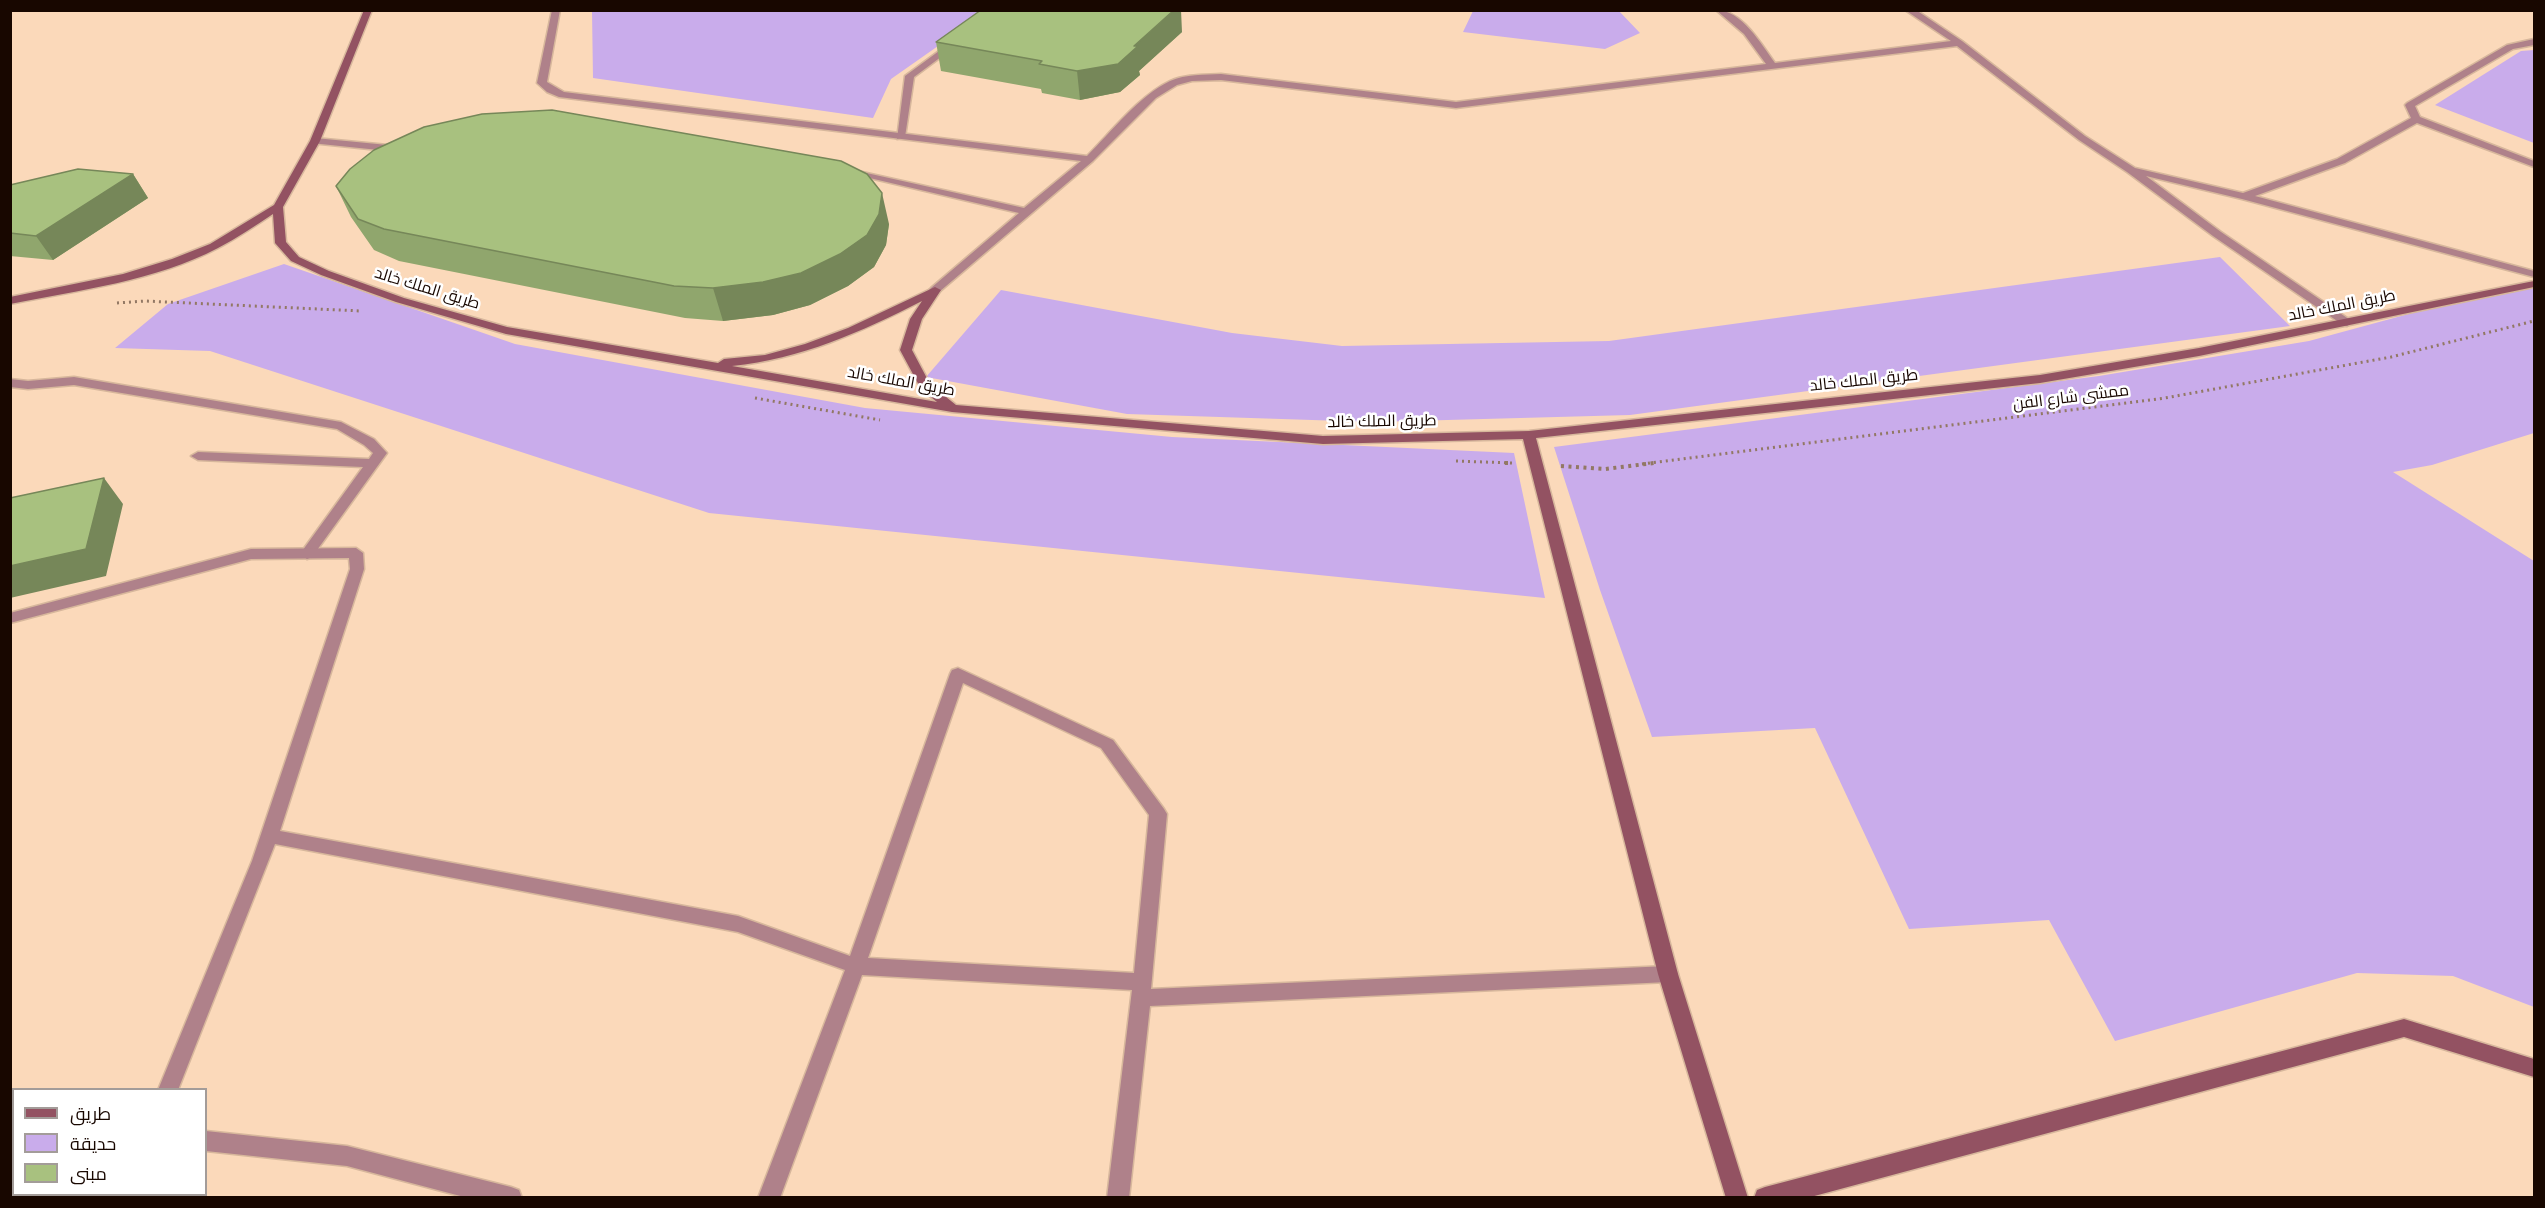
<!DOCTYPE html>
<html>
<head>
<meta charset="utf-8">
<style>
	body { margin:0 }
	#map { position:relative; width:2545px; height:1208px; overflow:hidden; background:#fbd9ba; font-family:"Varela Round",Cairo,sans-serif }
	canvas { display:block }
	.frame { position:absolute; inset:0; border:12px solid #180700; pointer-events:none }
	.legend { position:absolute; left:12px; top:1088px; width:195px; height:108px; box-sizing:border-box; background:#fff; border:2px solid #a39c99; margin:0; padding:8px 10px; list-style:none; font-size:18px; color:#180700 }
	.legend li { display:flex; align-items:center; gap:12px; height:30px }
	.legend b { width:30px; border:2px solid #a39c99 }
</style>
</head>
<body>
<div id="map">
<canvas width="2545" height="1208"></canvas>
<div class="frame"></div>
<ul class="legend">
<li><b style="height:8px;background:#935262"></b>طريق</li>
<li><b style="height:16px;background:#c9aceb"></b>حديقة</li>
<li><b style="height:16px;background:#a8c17f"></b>مبنى</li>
</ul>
</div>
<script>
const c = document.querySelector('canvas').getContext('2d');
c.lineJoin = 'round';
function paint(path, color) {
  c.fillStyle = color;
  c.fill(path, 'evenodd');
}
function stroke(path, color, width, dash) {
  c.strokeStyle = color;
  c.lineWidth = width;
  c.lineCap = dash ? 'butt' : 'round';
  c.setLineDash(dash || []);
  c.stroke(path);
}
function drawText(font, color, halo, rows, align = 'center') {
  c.font = font + ' "Varela Round",Cairo,sans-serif';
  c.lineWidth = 5;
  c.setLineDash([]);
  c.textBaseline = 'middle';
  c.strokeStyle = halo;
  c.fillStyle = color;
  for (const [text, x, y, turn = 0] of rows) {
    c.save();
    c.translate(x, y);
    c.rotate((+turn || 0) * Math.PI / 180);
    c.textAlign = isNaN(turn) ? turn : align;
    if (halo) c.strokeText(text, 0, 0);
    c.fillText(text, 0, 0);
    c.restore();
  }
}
const green = new Path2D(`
	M1618,10l22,23 -35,16 -142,-17 10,-21z
	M592,11h396l-97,68 -18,39 -280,-40z
	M2534,50v93l-99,-38 86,-54z
	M2220,257l70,69 -660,89 -256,7 -247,-8 -201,-37 75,-87 231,43 110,13 267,-5z
	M284,264l231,80 350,64 307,29 342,16 31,145 -836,-85 -499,-162 -95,-3 53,-44z
	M2534,280v153l-102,32 -39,7 141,89v446l-81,-31 -96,-3 -242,68 -66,-121 -140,9 -94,-201 -163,9 -52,-147 -46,-143 545,-71 210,-35z`);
const pathFar1 = new Path2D(`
	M117,303l28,-2 216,10
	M755,398l125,22
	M1456,461l56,2
	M1642,464l523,-66 226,-41 143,-36`);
const path = new Path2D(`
	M1505,463h7
	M1561,466l44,3 49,-6`);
const lane = new Path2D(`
	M954,40l4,3 -1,2 -43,32 -9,60 -8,2 8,-63z
	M74,377l267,45 33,17 13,14 -75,104 -5,2 -7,-5 63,-87 -165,-7 -7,-4 7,-4 171,7 4,-6 -9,-8 -27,-16 -263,-44 -46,4 -18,-2v-8l18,2z`);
const street = new Path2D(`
	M552,10h8l-13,72 17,10 523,64c24,-24 53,-61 83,-75 16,-7 34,-6 51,-7l235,28 310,-38 -22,-30 -28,-24c26,0 45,34 59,53l176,-22 -46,-31h11l46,31 123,95 50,32 108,25 94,-34 74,-41 -6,-13 2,-2 100,-58 27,-6v6l-21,4 -98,57 5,11 114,44v6l-117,-44 -72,40 -90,33 279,75v6l-292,-78 -96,-23 75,56 132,90 -6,4 -4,-1 -130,-89 -86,-64 -48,-32 -122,-94 -501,62 -235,-28 -29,1 -15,4 -21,13 -63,63 -154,131 -4,1 -6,-3 2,-2 88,-75 -175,-41v-4l180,40 57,-47 -522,-64 -12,-5 -10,-9z
	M315,138l83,8 5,3 -5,3 -87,-9v-4z
	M356,548l7,5 1,16 -84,262 458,85 112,40 100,-282 2,-4 6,-2 155,72 51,69 3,5 -16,175 517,-23 7,2 3,6 -3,6 -7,2 -518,24 -21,192h-22l25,-208 -270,-15 -82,223h-22l87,-228 -107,-38 -463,-88 -97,246h-20l94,-229 98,-292 -1,-11 -98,1 -241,64v-10l241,-64zM963,683l138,65 48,67 -15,158 -266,-15z
	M206,1131l141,15 164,41 8,3 3,8h-54l-121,-32 -141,-15z
	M104,1194h22l-1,4h-22z`);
const secondary = new Path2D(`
	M364,10h8l-52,131 -37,66 3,35 13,15 30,14 75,27 103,29 211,36 6,-4 41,-4 40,-11 43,-16 87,-41 6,3 -19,29 -10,31 18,34 26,21 367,31 206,-5 511,-56 159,-27 335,-67v6l-335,69 -159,27 -504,55 142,536 70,224h-22l-68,-224 -135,-535 -200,5 -371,-32 -446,-78 -110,-32 -75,-27 -30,-14 -16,-18 -2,-29c-18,12 -36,24 -55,34 -63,33 -138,42 -208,56v-7l113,-23 49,-15 38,-15 64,-39 36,-64zM922,301l-12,18 -10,31 21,39 16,13 -205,-36c69,-7 129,-34 190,-65z
	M2404,1019l130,40v18l-130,-40 -597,161h-53l3,-8 8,-3z`);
const wall = new Path2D(`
	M1182,32l-43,39 1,4 -20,17 -40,8 -38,-7 -1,-4 -100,-18 -5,-29z
	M133,174l15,24 -95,62 -43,-4v-71z
	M336,186l553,38 -3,21 -12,22 -26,19 -38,19 -37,10 -50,6 -38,-3 -286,-57 -25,-11 -23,-33z`);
const shadedWall = new Path2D(`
	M1174,10h7l1,22 -43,39 1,4 -20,17 -40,8 -3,-29 57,-25z
	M133,174l15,24 -95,62 -17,-24z
	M882,193l7,31 -3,21 -12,22 -26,19 -38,19 -37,10 -50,6 -10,-33z
	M104,478l19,26 -17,72 -96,22v-32z`);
const building = new Path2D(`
	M981,10h193l-40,36h4l-20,18 -41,7 -38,-7 3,-3 -106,-19z
	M552,110l289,51 26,13 15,19 -3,21 -12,21 -27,19 -39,19 -38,9 -50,6 -39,-2 -290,-57 -26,-10 -22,-33 14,-17 24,-19 50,-23 58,-13z
	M78,169l55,5 -97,62 -26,-3v-48z
	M104,478l-18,71 -76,17v-68z`);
const streetNames = [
	["طريق الملك خالد",427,289,17],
	["طريق الملك خالد",2342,306,-11],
	["طريق الملك خالد",1864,381,-6],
	["طريق الملك خالد",901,382,10],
	["ممشى شارع الفن",2071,398,-7],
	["طريق الملك خالد",1382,422,-1]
];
paint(green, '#c9aceb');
stroke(lane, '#d7b79c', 3);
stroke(street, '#d7b79c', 3);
stroke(secondary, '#d7b79c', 3);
stroke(pathFar1, '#927864', 3, [2, 4]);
stroke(path, '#927864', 4, [3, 4.5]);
paint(lane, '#af818a');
paint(street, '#af818a');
paint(secondary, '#935262');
paint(wall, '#90a66d');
paint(shadedWall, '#768759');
paint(building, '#a8c17f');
stroke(building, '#768759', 1.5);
drawText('16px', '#180700', '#fff', streetNames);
</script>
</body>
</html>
